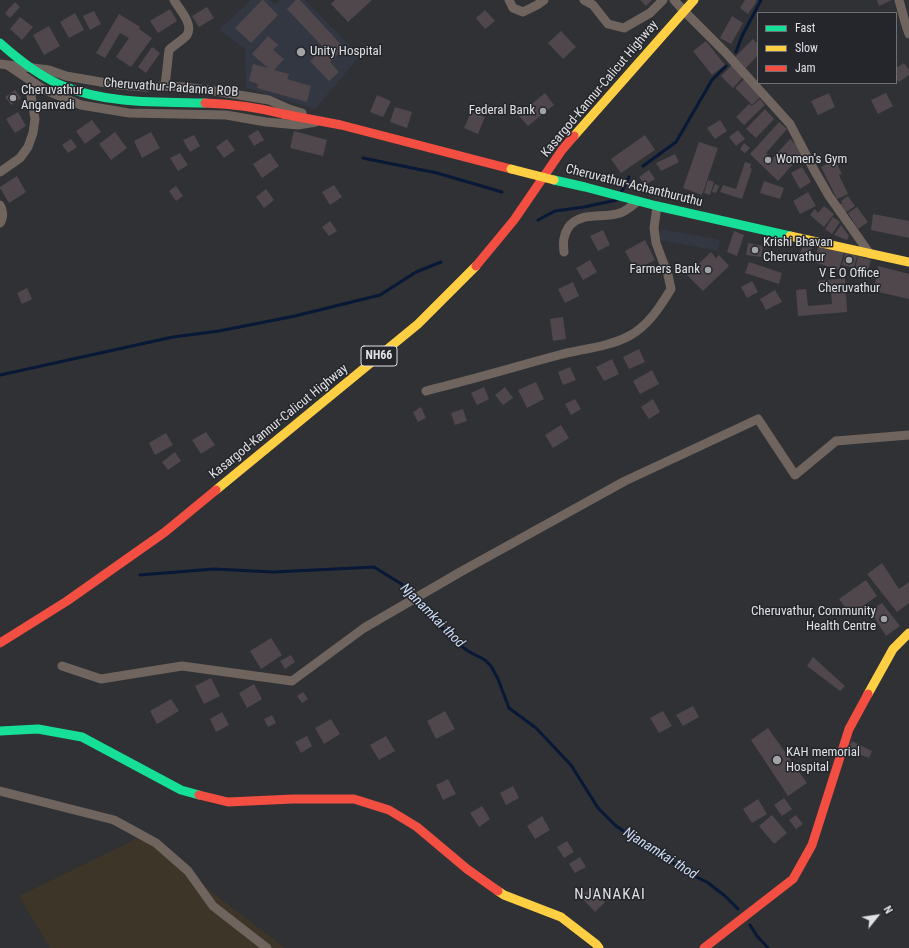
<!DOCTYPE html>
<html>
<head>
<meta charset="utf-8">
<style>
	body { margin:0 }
	#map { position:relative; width:909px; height:948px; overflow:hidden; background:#2f3134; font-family:"Roboto Condensed",sans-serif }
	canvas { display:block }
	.legend { position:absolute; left:757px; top:12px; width:140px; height:72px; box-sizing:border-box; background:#24262b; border:1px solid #6f7175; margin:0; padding:5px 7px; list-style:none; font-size:12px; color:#e0e1e4 }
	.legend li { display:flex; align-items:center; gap:8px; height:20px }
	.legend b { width:20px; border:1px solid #6f7175 }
	.north { position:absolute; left:857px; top:896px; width:40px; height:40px; -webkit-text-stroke:3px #24262b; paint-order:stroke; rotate:60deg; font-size:11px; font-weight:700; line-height:16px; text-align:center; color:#e0e1e4 }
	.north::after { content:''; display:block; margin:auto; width:14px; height:18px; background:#e0e1e4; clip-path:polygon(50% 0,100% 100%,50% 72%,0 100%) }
</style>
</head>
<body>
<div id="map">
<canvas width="909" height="948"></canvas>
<ul class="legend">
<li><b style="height:5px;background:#16e098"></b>Fast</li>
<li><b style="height:5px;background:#ffcf43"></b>Slow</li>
<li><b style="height:5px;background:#f24e42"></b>Jam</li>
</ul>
<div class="north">N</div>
</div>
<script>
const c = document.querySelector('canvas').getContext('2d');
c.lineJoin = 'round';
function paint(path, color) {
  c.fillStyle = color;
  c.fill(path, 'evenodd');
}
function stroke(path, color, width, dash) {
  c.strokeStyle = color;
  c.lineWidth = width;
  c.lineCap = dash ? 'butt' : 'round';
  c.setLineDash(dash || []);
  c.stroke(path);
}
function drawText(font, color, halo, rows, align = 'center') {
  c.font = font + ' "Roboto Condensed",sans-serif';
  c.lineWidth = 3;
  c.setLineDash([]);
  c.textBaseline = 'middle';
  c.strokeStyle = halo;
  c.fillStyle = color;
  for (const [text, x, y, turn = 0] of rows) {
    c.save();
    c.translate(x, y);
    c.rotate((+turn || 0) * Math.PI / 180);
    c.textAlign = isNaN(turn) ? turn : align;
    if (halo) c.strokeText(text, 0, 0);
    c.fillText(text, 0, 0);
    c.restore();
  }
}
const built = new Path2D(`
	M251,0h18l7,4 4,-4h25l55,56 -45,53 -69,-21 -1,-39 -26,-19z
	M661,229l59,11 -2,11 -59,-11z`);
const education = new Path2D(`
	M140,837l145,111h-235l-31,-52z`);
const stream = new Path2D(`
	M736,52l6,-16 19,-36
	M363,158l74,15 65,19
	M643,166l33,-24 36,-62 14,-14
	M621,193l8,-16
	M538,220l17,-9 29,-4 33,-7
	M0,375l173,-38 46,-6 76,-15 85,-21 36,-23 25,-10
	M140,575l73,-6 61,3 100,-5 29,18 51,56 14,10 17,9 6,6 7,13 11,29 27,20 35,37 27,43 17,17 25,18 31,18 8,8 28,13 18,14 13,13
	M750,925l7,11 11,12`);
const building = new Path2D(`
	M262,0h1l15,15 -27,28 -16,-15z
	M296,0h4l44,48 -14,14 9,10 -10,9 -19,-20 14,-13 -37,-39z
	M335,0h37l-24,22 -17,-18z
	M640,0h12l-6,6z
	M745,0h10l2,1 -9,13 -8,-6z
	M877,0h15l-13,6z
	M15,2l5,5 -10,11 -5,-5z
	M207,7l7,11 -15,9 -7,-11z
	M170,9l7,12 -19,12 -8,-12z
	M485,10l10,11 -10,8 -9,-11z
	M94,11l7,13 -11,6 -7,-14z
	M75,13l9,17 -15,8 -9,-16z
	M119,14l21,13 -1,2 13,9 -21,29 -15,-10 13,-19 -9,-5 -15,25 -9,-5z
	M732,16l11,7 -12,21 -11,-6z
	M20,17l13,10 -11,13 -12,-11z
	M49,26l11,20 -16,9 -11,-20z
	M561,31l15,16 -13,12 -15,-16z
	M268,36l10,9 -5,5 11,9 -10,11 15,4 -2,5 24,7 -4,16 -50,-14 1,-4 -9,-3 4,-17 15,4 -16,-14z
	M753,39l5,5v11l-12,13 -11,-11z
	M706,41l19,24 -13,10 -19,-24z
	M152,47l8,6 -14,20 -8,-6z
	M904,63l5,7v5l-10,7 -3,-3v-11z
	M732,65l11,12 -10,11 -12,-12z
	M744,79l17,17 -9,9 -17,-17z
	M15,90l6,8 -10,7 -6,-8z
	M545,93l9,12 -26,21 -10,-11z
	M829,93l6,14 -17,8 -7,-14z
	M886,93l7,13 -15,8 -7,-14z
	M377,95l14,6 -8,16 -13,-5z
	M760,99l5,6 -21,20 -8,-8 13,-13 3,2z
	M395,107l17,5 -5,16 -17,-6z
	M765,109l9,10 -18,19 -10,-9z
	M18,112l8,14 -11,7 -9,-14z
	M471,112l14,5 -7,17 -14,-6z
	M92,120l9,12 -16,12 -9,-13z
	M720,120l7,11 -12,8 -8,-11z
	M779,122l8,7 -21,24 6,6 18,-20 14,13 -26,29 -28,-27z
	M258,130l6,10 -10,6 -6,-10z
	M738,130l7,9 -9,7 -7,-9z
	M294,131l33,9 -4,16 -33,-8z
	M115,132l12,16 -16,12 -12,-16z
	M151,132l9,16 -18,10 -8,-17z
	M194,135l6,11 -10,6 -7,-12z
	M645,135l10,15 -34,23 -10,-14z
	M71,139l6,8 -9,6 -6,-8z
	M227,139l8,11 -11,8 -8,-11z
	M699,142l19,6 -16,47 -19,-7z
	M744,143l6,5 -5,5 -5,-4z
	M180,153l8,12 -10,6 -8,-13z
	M270,153l9,13 -17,12 -9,-14z
	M675,154l4,8 -18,9 -5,-8z
	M835,160l7,14 -3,1 9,19 -11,5 -16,-32z
	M745,162l6,2 -1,4 2,1 -10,30 -22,-7 3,-7 13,4z
	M802,167l9,15 -11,7 -9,-16z
	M649,170l6,9 -10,6 -6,-8z
	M17,176l9,16 -17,11 -9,-15v-1z
	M708,180l6,2 -4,13 -6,-2z
	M764,181l20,7 -4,11 -20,-6z
	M715,184l4,2 -3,7 -4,-1z
	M334,185l8,12 -12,8 -8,-13z
	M176,186l7,10 -7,5 -7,-10z
	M266,189l8,11 -10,8 -8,-11z
	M808,192l8,14 -16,8 -7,-13z
	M848,196l7,10 -10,7 -6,-8 3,-2 4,5 -5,-7z
	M824,206l10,8 -10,13 -14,-12 5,-6 3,4z
	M857,207l11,15 -10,7 -10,-16z
	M873,214l36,7v17l-38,-8z
	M833,217l7,5 -8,12 -7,-5z
	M330,221l7,10 -8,5 -7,-9z
	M841,225l8,11 -2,4 -13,-5z
	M603,230l7,15 -12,6 -8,-15z
	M734,231l10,4 -7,21 -10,-4z
	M645,240l10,20 -20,10 -10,-19z
	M804,242l9,3 -6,17 -9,-3z
	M748,243l15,3 -2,11 -15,-2z
	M819,245l25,7 -5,18 -25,-8z
	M711,252l5,6 3,-3 10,11 -26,25 -16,-16z
	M845,253l12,3 -3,12 -12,-3z
	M858,256l13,4 -4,13 -12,-4z
	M590,260l7,12 -14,8 -7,-12z
	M749,262l33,11 -3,11 -34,-11z
	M878,266l31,8v25l-35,-8z
	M845,278l2,34 -49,4 -2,-26 10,-1 2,17 24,-2 -1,-12h-12l-1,-11z
	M752,281l6,11 -11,6 -6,-11z
	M573,282l6,14 -14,7 -7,-14z
	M27,288l5,11 -10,5 -5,-11z
	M775,290l7,12 -16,8 -6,-11z
	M563,317l3,22 -13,2 -3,-22z
	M639,349l6,13 -16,7 -6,-12z
	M612,359l7,15 -15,7 -8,-14z
	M570,367l6,13 -13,5 -5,-13z
	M652,370l7,14 -19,10 -7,-13z
	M536,382l8,17 -17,9 -9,-18z
	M484,387l5,12 -12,6 -6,-12z
	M505,387l8,11 -10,7 -8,-10z
	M575,399l6,10 -10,6 -6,-11z
	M653,399l7,13 -11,7 -8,-12z
	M421,407l5,11 -8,4 -5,-10z
	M463,409l4,12 -12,4 -4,-12z
	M561,425l8,13 -16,10 -8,-13z
	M206,432l9,13 -14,9 -9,-14z
	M166,433l7,12 -18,10 -6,-12z
	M175,452l6,9 -13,9 -6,-8z
	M882,563l17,26 10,-7v21l-12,9 -30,-38z
	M866,580l11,16 -26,19 -12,-16z
	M882,603l18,23 -14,10 -16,-25z
	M271,638l11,17 -21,14 -11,-18z
	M291,655l4,7 -10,7 -5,-8z
	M813,657l32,29 -5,5 -33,-25z
	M211,678l9,18 -16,8 -9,-18z
	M254,684l8,15 -15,9 -8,-15z
	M303,692l5,7 -6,4 -5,-7z
	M171,699l8,12 -22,13 -7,-13z
	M693,706l6,11 -16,9 -7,-11z
	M445,711l10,18 -19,10 -9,-18z
	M663,711l9,15 -13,7 -9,-15z
	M222,712l7,13 -13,7 -6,-13z
	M272,715l4,8 -8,4 -4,-8z
	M331,719l9,15 -16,10 -9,-16z
	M768,728l39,55 -19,13 -37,-56z
	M307,736l5,10 -11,7 -6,-11z
	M386,736l9,15 -16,9 -9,-15z
	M852,741l20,10 -3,7 -22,-8z
	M448,779l8,15 -13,6 -7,-15z
	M513,786l6,12 -13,7 -6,-12z
	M784,798l8,11 -10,7 -8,-11z
	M758,799l9,15 -15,9 -9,-14z
	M482,806l8,13 -11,8 -9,-14z
	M772,815l15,18 -13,11 -15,-18z
	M796,815l7,9 -7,5 -7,-9z
	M542,816l8,14 -15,9 -8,-13z
	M567,841l7,11 -10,6 -7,-11z
	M580,857l6,10 -11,6 -6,-9z
	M591,887l14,15 -10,10 -14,-15z`);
const street = new Path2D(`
	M509,0l4,8 10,4 14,-7 7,-5
	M584,0l9,5 15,19 16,4 26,-15 13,-13
	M674,0l10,11 41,41 65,72 23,44 16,28 41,58
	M899,0l6,22 4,12
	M0,64l49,6 17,6 52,9 28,2 19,-1 19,1 31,4 54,9 20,9 13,4
	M9,66l34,23 38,16 48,8 97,2 40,7 32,3 18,-3
	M165,86l4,-36c4,-4 15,-11 18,-15 7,-11 -8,-26 -13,-35
	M0,172l20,-14 8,-11 5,-14 2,-14 -4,-23 3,-13
	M0,205c3,5 4,12 0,18
	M564,252c-1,-9 -1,-16 4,-24 11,-17 34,-9 52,-15 5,-1 13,-8 18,-12
	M426,391c18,-5 36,-9 53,-14 27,-7 53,-15 80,-22 22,-6 50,-8 70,-19 19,-10 31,-29 42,-47l-3,-14 -12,-32 -2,-15 3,-22
	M62,666l39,13 81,-13 110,15 72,-53 98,-57 163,-90 133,-62 37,56 41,-34 73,-6
	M0,791l114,29 42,23 32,28 25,35 54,42`);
const fast = new Path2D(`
	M554,180l31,7 72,19 133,30
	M0,731l38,-2 44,8 99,53 18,5`);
const slow = new Path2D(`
	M574,136l120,-136
	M790,236l119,26
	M216,490l202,-166 58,-58
	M868,694l25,-45 16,-16
	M498,891l6,4 57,22 35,27 3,4`);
const jam = new Path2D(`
	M283,114l58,11 170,44
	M476,266l38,-46 48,-70 12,-14
	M0,643l67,-42 98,-69 51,-42
	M199,795l29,7 65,-3h61l35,11 28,17 50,42 31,22
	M704,948l89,-69 19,-34 37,-116 19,-35`);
const fastBridge = new Path2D(`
	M0,43c19,17 39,33 63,43 44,18 95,16 142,17`);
const slowBridge = new Path2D(`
	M511,169l43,11`);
const jamBridge = new Path2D(`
	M205,103c27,1 52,4 78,11`);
const markers = [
	[301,52,5,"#a2a3a6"],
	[13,98,4,"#a2a3a6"],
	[543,111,4,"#a2a3a6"],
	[768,160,4,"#a2a3a6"],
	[755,250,4,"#a2a3a6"],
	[849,260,4,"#a2a3a6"],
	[708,270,4,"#a2a3a6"],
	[884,619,4,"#a2a3a6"],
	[777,760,5,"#a2a3a6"]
];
const shields = [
	[379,356,36]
];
const shieldNames = [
	["NH66",379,356]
];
const poiNames = [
	["Unity Hospital",310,52],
	["Cheruvathur",21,91],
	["Anganvadi",21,106],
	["Federal Bank",535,111,"right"],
	["Women's Gym",776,160],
	["Krishi Bhavan",763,243],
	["Cheruvathur",763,258],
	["Farmers Bank",700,270,"right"],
	["V E O Office",849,274,"center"],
	["Cheruvathur",849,289,"center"],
	["Cheruvathur, Community",876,612,"right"],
	["Health Centre",876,627,"right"],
	["KAH memorial",786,753],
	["Hospital",786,768]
];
const streetNames = [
	["Cheruvathur-Padanna ROB",171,88,4],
	["Kasargod-Kannur-Calicut Highway",600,89,-50],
	["Cheruvathur-Achanthuruthu",634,186,14],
	["Kasargod-Kannur-Calicut Highway",279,422,-39]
];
const waterNames = [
	["Njanamkai thod",432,616,45],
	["Njanamkai thod",660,854,32]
];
const quarterNames = [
	["NJANAKAI",610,895]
];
paint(built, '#333741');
paint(education, '#3d3528');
stroke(stream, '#081837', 3);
paint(building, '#50474d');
stroke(street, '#6f645e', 9);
stroke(fast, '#16e098', 9);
stroke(slow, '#ffcf43', 9);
stroke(jam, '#f24e42', 9);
stroke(fastBridge, '#16e098', 9);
stroke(slowBridge, '#ffcf43', 9);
stroke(jamBridge, '#f24e42', 9);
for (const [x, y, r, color] of markers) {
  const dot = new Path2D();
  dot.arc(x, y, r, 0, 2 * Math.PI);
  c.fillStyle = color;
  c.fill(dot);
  stroke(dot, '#24262b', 1.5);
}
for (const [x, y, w] of shields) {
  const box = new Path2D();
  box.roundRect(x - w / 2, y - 10, w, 20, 3);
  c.fillStyle = '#24262b';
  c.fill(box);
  stroke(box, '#e0e1e4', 1);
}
drawText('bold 12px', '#e0e1e4', null, shieldNames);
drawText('13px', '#e0e1e4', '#24262b', poiNames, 'left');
drawText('13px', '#e0e1e4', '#24262b', streetNames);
drawText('italic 14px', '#cdddf7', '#24262b', waterNames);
c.letterSpacing = '1px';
drawText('15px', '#e0e1e4', '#24262b', quarterNames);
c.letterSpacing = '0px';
</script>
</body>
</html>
